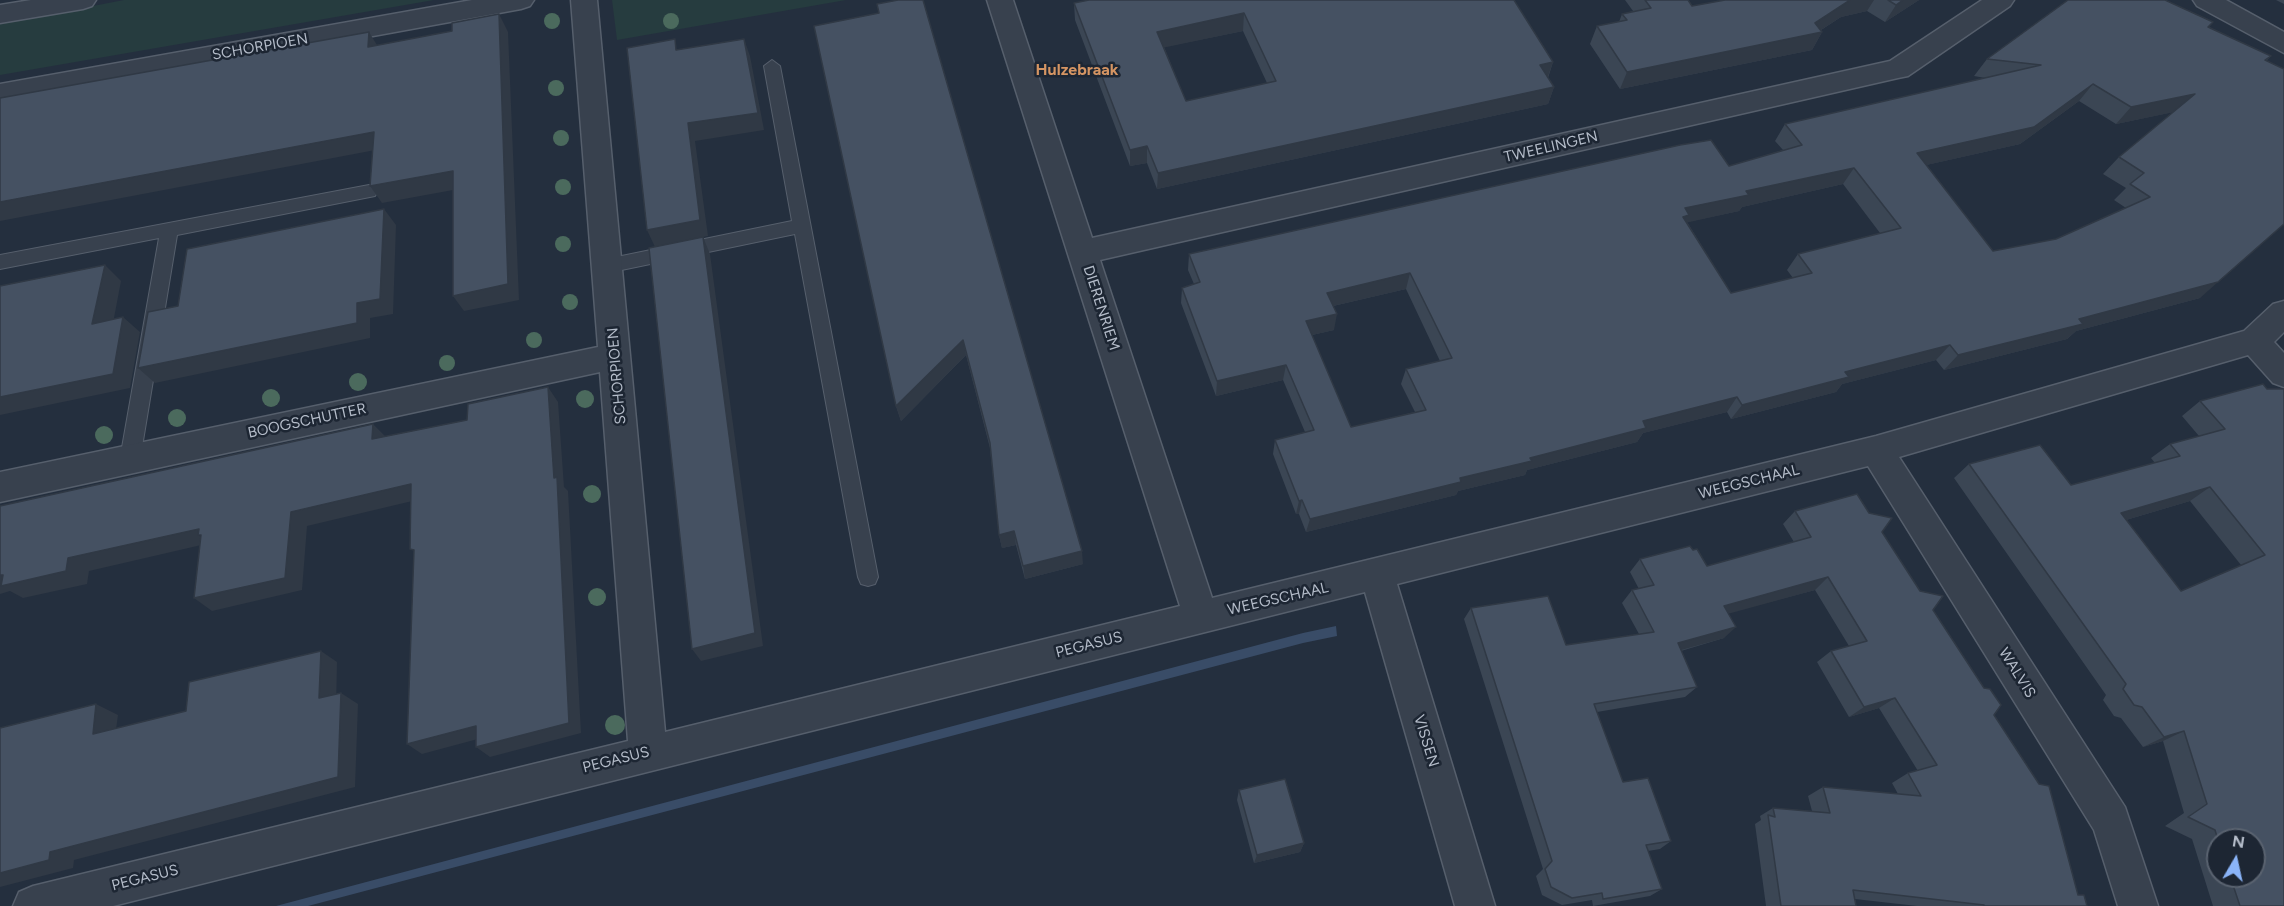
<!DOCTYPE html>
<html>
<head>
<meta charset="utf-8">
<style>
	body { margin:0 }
	#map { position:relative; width:2284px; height:906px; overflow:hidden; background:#242f3e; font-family:Figtree,sans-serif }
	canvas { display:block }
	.north { position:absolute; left:2206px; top:828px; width:60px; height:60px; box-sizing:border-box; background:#1d2633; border:2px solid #59626f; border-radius:50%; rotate:9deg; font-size:16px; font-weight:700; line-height:24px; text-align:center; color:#b4bcc9 }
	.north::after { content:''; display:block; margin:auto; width:21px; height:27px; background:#8ab4f8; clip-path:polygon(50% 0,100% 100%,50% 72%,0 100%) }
</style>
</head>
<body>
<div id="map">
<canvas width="2284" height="906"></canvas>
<div class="north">N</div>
</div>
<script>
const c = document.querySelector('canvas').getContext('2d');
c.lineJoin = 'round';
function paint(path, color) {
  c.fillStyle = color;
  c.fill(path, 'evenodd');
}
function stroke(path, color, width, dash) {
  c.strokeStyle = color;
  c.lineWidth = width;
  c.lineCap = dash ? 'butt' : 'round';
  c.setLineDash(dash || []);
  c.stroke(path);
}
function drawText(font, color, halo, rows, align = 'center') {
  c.font = font + ' Figtree,sans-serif';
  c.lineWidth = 5;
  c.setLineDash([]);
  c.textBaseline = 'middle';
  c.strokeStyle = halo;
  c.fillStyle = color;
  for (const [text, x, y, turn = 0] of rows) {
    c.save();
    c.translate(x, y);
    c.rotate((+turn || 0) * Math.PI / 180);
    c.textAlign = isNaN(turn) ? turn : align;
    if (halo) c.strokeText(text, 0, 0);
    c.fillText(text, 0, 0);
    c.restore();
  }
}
const green = new Path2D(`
	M124,0h310l-434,75v-51z
	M612,0h234l-229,40z`);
const water = new Path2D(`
	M1336,626l1,10 -34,7 -995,263h-32l1027,-273z`);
const service = new Path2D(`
	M772,60l8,6 98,511 -3,7 -7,2 -7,-2 -3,-7 -63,-343 -188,39 -6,-2 -3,-5 3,-5 6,-2 185,-38 -28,-155z
	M369,185l6,1 3,5 -3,5 -198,39 -37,224 -3,6 -7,2 -7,-2 -3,-6 39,-221 -159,31v-14z`);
const minor = new Path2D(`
	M31,0h65l-4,6 -9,3 -83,14v-18z
	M472,0h62l-4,6 -9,3 -521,95v-20z
	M571,0h26l68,732 515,-126 -193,-606h26l79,238 798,-177 92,-61h32l-4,6 -102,70 -10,2 -798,182 112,338 664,-162 368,-105 29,-27 11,-3v31l-10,10 10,11v34l-11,-4 -25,-28 -349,102 226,350 33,99h-40l-24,-76 -226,-364 -471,118 98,322h-40l-90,-314 -1252,314h-100l6,-14 14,-6 595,-145 -28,-369 -600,130v-30l598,-125z
	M2193,0h33l58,32v21l-87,-47z`);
const trees = [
	[552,21,8],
	[671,21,8],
	[556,88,8],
	[561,138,8],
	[563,187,8],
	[563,244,8],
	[570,302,8],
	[534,340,8],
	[447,363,8],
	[358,382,9],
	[271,398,9],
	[585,399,9],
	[177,418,9],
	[104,435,9],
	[592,494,9],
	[597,597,9],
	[615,725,10]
];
const wall = new Path2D(`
	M1085,0h429l39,62 -5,16 6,9 -6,17 -391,85 -10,-26 -17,3 -55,-146 -1,-17 11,-2zM1243,31l24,52 -81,18 -22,-54z
	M1625,0h63l4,6 33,-6h194l-34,22 -18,-11 -26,6 -20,13 1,2 -10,18 -192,39 -30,-45 7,-18 22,-4 3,-8 11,-3z
	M2276,0h8v4z
	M2213,22l-4,5 62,29 -5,5 -66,237 -124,33 -9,8 -123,31 -8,-10 -94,24 -6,8 -105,27 -4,-7 -84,21 -6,9 -110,28 -2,5 -67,16 -2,4 -150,37 -7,-18h-3l-23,-60 2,-14 30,-8 -22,-52 -67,16 -35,-93 1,-15 12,-4 -6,-14 1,-16 540,-88 54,-16 -8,-9 10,-17 200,-46 -11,-2 13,-17zM2079,101l37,23 57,-12 -54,45 -16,17 23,14 -12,12 12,8 -70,31 -63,12 -67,-86 94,-21zM1843,184l37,49 -82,21 -11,16 6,8 -62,15 -44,-71 52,-11 3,-4zM1406,289l34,72 -34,8 -5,15 14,28 -64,15 -39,-92 22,-5 -1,-24z
	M814,26l269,538 -58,15 -9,-34 -14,3 -3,-13 -9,-87 -24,-93 -65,66 -5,-15z
	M2263,384l21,522h-71l-21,-67 -27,-13 19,-13 -21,-72 -20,6 -22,-29 -7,-2 -11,-16 3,-5 -152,-217 15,-14 102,21 84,-22 -4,-5 19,-14 29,-8 -17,-20 18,-15zM2190,501l51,64 -60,26 -55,-71zM2218,840l36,36h-36z
	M1795,511l87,21 51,78 61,105 84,180 9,11h-170l-62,-7 1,7h-90l-11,-82 6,-4 -1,-4 13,-8 39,3 -4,-15 15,-9 75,7 -6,-11 16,-10 10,-2 -39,-63 -30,9 -32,-55 14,-11 18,-5 -34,-56 -87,23 -4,25 -43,13 16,36 -12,10 -88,15 26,70 48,59 -11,8 -12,2 14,38 -12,7 -57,10 -1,-6 -30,5 -20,-10 -6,-19 7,-7 -79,-250 7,-11 95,37 73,-11 -17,-31 10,-13 7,-1 -9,-17 10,-13 53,-9 14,16 87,-24 -11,-18z
	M1239,790l65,53 -4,9 -46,11 -17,-63z`);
const shadedWall = new Path2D(`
	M1850,0h24l-7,11 -26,6 -25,16 6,-1 -10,18 -192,39 7,-17 188,-49z
	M1903,0h16l-34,22 11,-17z
	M1244,13l-1,18 -86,18v-17z
	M499,14l9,18 11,268 -55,11 -11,-15z
	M369,32l11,18 -12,-3z
	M744,39l6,17 14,74 -69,11 13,95 -53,11 -8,-17 41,-107z
	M1553,62l-6,17 -7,-14z
	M2093,84l-14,17 -59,43 -116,26 13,-17z
	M1554,87l-6,17 -391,85 1,-16z
	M2195,94l-16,17 -63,13 15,-17z
	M374,132l12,16 -386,73v-19z
	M1147,146v17l-17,3v-16z
	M1854,168l-11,16 -101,23 -3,4 -54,12 -11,10 11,-25 61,-17z
	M453,171l11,17 -82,15 -12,-17z
	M384,209l12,16 -3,89 -23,4v20l-215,45 -17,-15 219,-65z
	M703,237l7,17 53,392 -62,15 -9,-12z
	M105,265l16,16 -11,58 -18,-15z
	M1410,273l-4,16 -82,19 3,-15z
	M2218,282l-18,16 -124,33 -9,8 -123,31 14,-15 121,-36z
	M1337,314l-3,16 -31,7 3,-16z
	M123,317l17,15 -10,56 -130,27v-18z
	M963,340l3,15 -65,66 -5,-15z
	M1950,345l-14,15 -94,24 -6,8 -105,27 11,-14 103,-33z
	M1286,365l-3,15 -67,16 1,-15z
	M548,387l10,15 6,85 4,4 13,242 -91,24 -14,-10 78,-269z
	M1737,397l-10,15 -84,21 -6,9 -110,28 -2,5 -67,16 -2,4 -150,37 4,-13 150,-41 70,-20 113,-37z
	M373,424l14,14 -15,1z
	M411,484l14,14 -118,28 -5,64 -90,21 -18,-13 97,-86z
	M2210,487l-20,14 -88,26 19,-14z
	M1302,500l-3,14h-3l3,-13z
	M199,529l2,6h-3l12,8 -121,28 -2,13 -64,14 -13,-7 -10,3v-19l68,-17z
	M1014,531l2,14 -14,3 -3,-13z
	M1082,551l1,13 -58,15 -2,-13z
	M1828,577l-13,13 -102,28 11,-12z
	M1736,627l-12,11 -57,16 11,-11z
	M321,651l16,11 -1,47 -17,-11z
	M341,693l17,11 -3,83 -281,73 -1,8 -73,19v-14l50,-21z
	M1895,698l-16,10 -30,9 15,-10z
	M96,704l22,11 -4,29 -21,-10z
	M476,726l13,10 -67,18 -15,-10z
	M2184,731l-21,10 -20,6 21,-10z
	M1304,843l-4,9 -46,11 3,-8z`);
const building = new Path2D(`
	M898,0h25l159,551 -59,15 -9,-35 -15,4 -9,-92 -27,-103 -67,66 -82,-380 65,-13 -2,-9z
	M1089,0h425l39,62 -13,3 14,22 -396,86 -11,-27 -17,4 -56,-147zM1244,13l32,68 -90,20 -29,-69z
	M1645,0h43l4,6 33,-6h125l-35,23 7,9 -195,40 -30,-46 30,-6 -5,-6 29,-6z
	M1888,0h15l-7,5z
	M2068,0h97l48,22 -5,5 63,29 -6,4 19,9v155l-66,58 -139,37 4,5 -125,31 -8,-10 -105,27 4,5 -107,28 -5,-8 -94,24 3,7 -116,30 2,3 -72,17 1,4 -151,37 -8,-19 -3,1 -24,-61 39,-10 -28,-65 -69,16 -35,-93 18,-6 -11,-28 491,-109 31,-5 18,26 73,-21 -17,-21 256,-59 -54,-6zM2093,84l38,23 64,-13 -76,63 25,16 -14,11 20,13 -94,42 -63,12 -76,-98 117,-26zM1854,168l47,60 -103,26 14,19 -81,20 -48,-76 6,-2 -4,-7 64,-13 -3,-4zM1410,273l42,85 -46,11 20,41 -75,17 -45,-106 31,-7 -10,-21z
	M499,14l9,270 -55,12v-125l-83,15 4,-54 -374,70v-104l369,-66 -1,15 84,-16v-8z
	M675,39l1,11 68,-11 14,74 -70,10 12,97 -53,10 -20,-182z
	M384,209l-4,90 -23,4v20l-219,45 10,-56 30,-6 9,-57z
	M703,237l52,396 -63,16 -43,-401z
	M105,265l-13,59 31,-7 -10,57 -113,23v-111z
	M2263,384l4,5h17v517h-44l-10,-30h24v-36h-36l-3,-10 -27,-13 19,-13 -23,-73 -20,6 -22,-30 -8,-2 -11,-16 3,-5 -157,-220 71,-19 31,40 109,-29 -10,-12 55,-15 -25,-28zM2210,487l55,68 -84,36 -60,-78z
	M548,387l6,91 3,-1 12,246 -93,24v-21l-69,18 7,-194 -4,-1 1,-65 -120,28 -6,66 -91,20 7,-63h-3l1,-6 -131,29 -2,13 -65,15 2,-11h-3v-69l373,-82 -1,15 95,-19 1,-16z
	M1857,494l12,19 23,5 -10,14 38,59 23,5 -10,14 51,78 6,1 11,16 -7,10 45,69 10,2 29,109h6l3,11h-103v-1l-131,-15 3,16h-75l-13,-91 7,2 -2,-9 57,5 -7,-26 98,9 -13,-23 29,-8 -42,-67 -31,9 -33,-56 36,-10 -39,-64 -104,29 12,21 -58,16 19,44 -103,17 29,78 25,-4 23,63 -25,4 16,44 -59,10 -1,-6 -30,5 -21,-11 -6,-18 7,-8 -81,-253 77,-12 18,49 88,-13 -22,-42 22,-5 -14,-26 50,-13 3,4 4,-1 10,17 104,-29 -16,-26z
	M321,651l-2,47 22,-5 -3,84 -288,75 -1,8 -49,13v-145l96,-24 -3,30 93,-23 3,-29z
	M1285,779l19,64 -47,12 -18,-65z`);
const streetNames = [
	["SCHORPIOEN",260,47,-10],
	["TWEELINGEN",1551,147,-13],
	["DIERENRIEM",1101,308,72],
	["SCHORPIOEN",617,376,-95],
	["BOOGSCHUTTER",307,421,-12],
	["WEEGSCHAAL",1749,482,-14],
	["WEEGSCHAAL",1278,599,-13],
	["PEGASUS",1089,645,-14],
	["WALVIS",2017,673,58],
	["VISSEN",1426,741,73],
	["PEGASUS",616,760,-14],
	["PEGASUS",145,878,-14]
];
const neighbourhoodNames = [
	["Hulzebraak",1077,70]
];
paint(green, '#263c3f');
paint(water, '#394c67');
stroke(service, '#565f6c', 2);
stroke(minor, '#565f6c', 3);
paint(service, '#38414e');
paint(minor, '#38414e');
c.fillStyle = '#4b6a5d';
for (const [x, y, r] of trees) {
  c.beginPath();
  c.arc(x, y, r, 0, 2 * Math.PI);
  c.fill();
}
paint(wall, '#3b4654');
paint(shadedWall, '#303945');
paint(building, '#455162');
stroke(building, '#303945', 1.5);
drawText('15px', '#b4bcc9', '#1d2633', streetNames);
drawText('bold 16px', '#d59563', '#1d2633', neighbourhoodNames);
</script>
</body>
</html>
